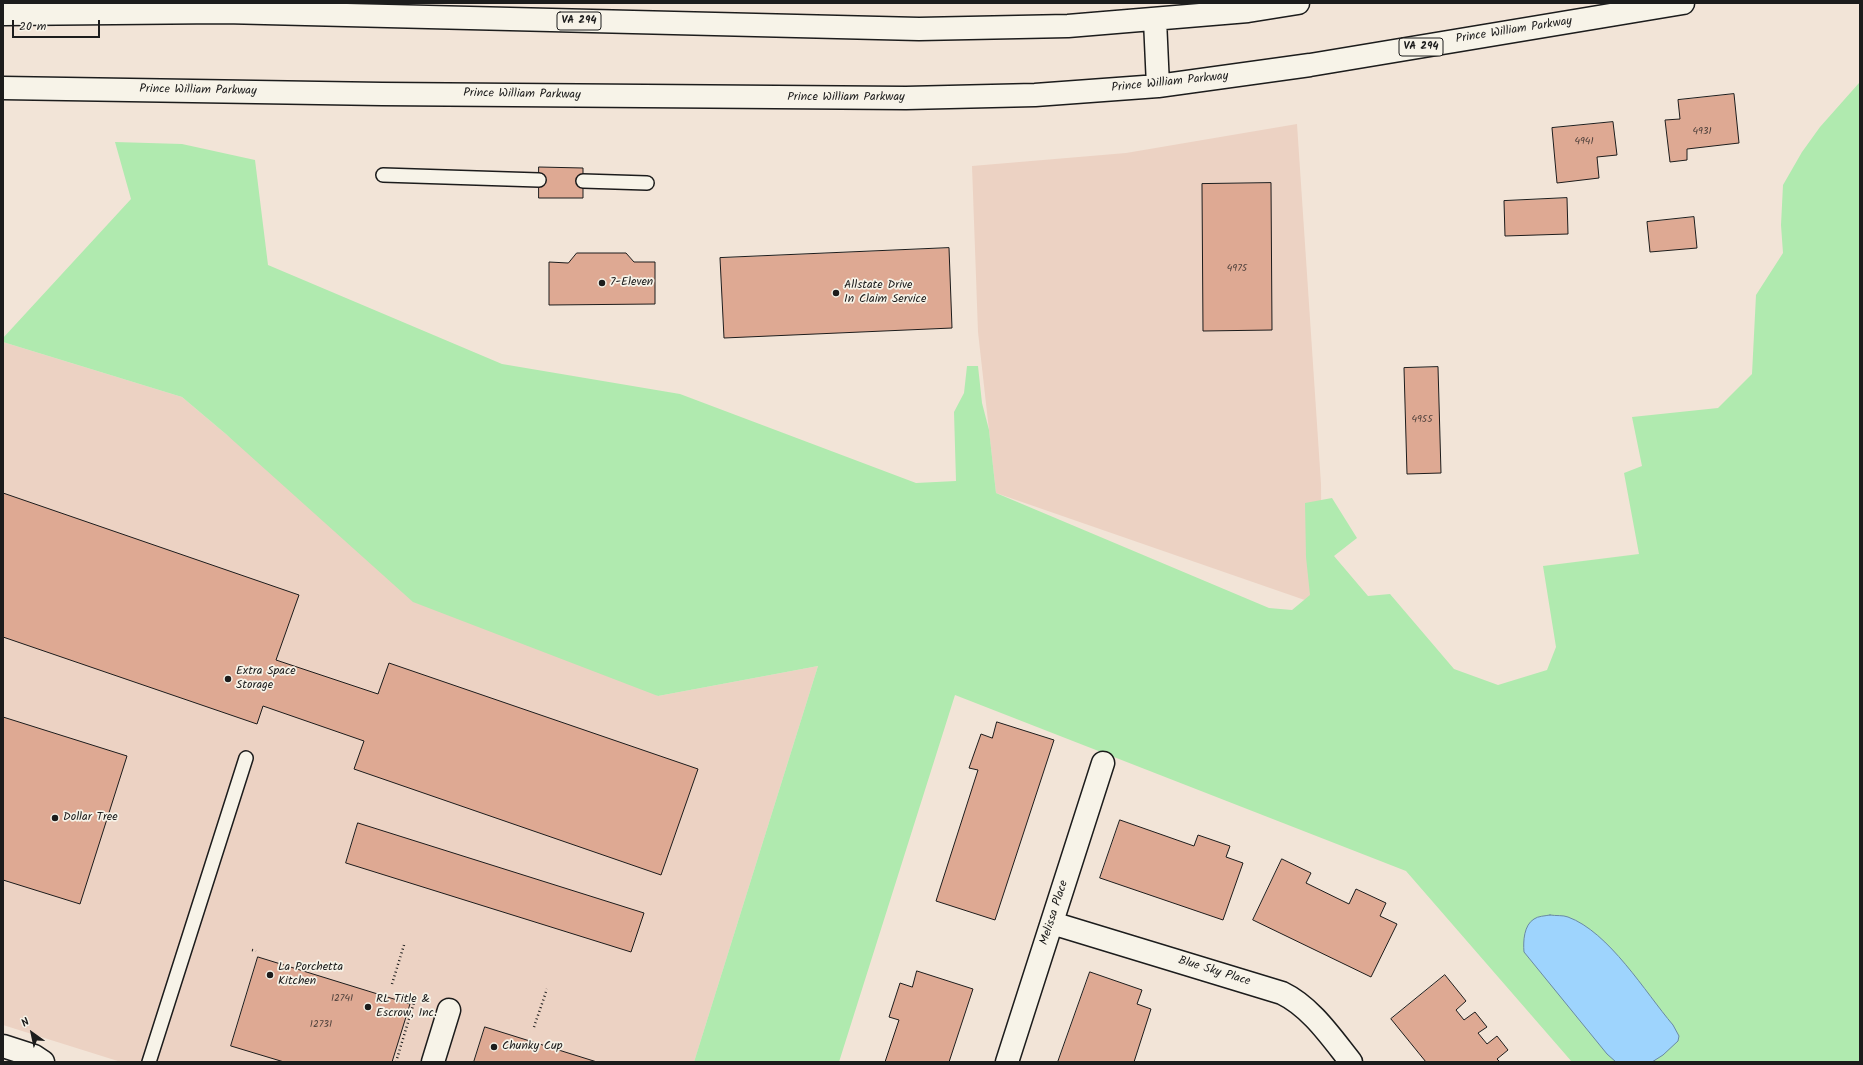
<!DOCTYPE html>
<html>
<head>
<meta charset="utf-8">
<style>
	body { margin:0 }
	#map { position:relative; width:1863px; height:1065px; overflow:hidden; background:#f2e4d7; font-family:Kalam,sans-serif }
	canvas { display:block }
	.frame { position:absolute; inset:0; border:4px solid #1c1c1c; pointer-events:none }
	.north { position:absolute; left:12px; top:1013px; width:40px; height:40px; -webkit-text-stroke:3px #f7f3e8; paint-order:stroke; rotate:327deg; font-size:11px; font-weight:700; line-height:16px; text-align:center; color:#1c1c1c }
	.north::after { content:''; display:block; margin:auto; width:14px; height:18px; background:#1c1c1c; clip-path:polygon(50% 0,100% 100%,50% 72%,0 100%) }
	.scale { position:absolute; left:12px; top:20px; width:88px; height:18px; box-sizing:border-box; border:2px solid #1c1c1c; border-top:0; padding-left:5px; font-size:12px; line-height:14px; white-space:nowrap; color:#1c1c1c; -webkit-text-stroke:3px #f7f3e8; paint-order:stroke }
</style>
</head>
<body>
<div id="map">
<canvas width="1863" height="1065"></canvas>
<div class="frame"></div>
<div class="north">N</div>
<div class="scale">20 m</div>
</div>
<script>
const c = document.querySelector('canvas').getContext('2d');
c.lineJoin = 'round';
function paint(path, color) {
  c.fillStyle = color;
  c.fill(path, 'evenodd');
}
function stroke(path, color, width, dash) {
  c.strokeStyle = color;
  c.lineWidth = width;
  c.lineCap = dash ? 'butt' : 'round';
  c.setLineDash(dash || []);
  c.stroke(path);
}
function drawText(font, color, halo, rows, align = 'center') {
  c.font = font + ' Kalam,sans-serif';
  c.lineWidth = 3.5;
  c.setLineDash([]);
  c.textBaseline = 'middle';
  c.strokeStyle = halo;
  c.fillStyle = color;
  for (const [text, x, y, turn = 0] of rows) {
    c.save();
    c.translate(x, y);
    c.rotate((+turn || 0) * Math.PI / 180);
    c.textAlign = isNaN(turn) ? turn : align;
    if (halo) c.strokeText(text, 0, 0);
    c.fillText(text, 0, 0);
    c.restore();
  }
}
const built = new Path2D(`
	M1297,124l24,360 1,122 -326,-113 -18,-161 -6,-166 154,-13z
	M3,342l179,55 45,38 431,261 160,-30 -124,396h-573l-118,-37z`);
const green = new Path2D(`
	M1859,83l1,3v976h-288l-166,-191 -451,-176 -116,367h-145l124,-396 -160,30 -245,-94 -186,-167 -45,-38 -179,-55v-4l128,-139 -16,-57 67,2 73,16 13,105 234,99 178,30 236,89 40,-2 -2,-69 10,-19 3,-27h11l4,37 7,27 7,63 273,115 23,2 18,-15 -4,-38 -1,-54 27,-5 25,40 -23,18 34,40 22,-2 64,75 44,16 49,-15 9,-23 -13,-81 96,-12 -15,-81 18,-7 -10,-49 86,-9 34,-34 4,-79 27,-42 -2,-28 2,-40 19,-33 18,-25z`);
const water = new Path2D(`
	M1550,915c6,1 13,0 18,2 41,15 77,75 105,108l6,11 -1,5 -15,14 -11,7h-36l-9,-8 -83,-102c-1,-11 0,-27 10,-33 4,-3 11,-3 16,-4z`);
const building = new Path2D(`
	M1734,94l5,49 -52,6v11l-17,2 -5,-42 15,-1 -2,-19z
	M1613,122l4,33 -20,2 2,21 -42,5 -5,-55z
	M539,167l44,1v30h-44z
	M1271,183l1,147 -69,1 -1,-147z
	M1567,198l1,36 -63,2 -1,-35z
	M1694,217l3,31 -47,4 -3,-30z
	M949,248l3,80 -228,10 -4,-80z
	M577,253h49l8,9h21v42l-106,1v-43l19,1z
	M1438,367l3,106 -34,1 -3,-106z
	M3,493l296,102 -23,65 102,34 11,-31 309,106 -37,106 -307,-106 10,-28 -101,-35 -6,18 -254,-87z
	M3,717l124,39 -47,148 -77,-24z
	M997,722l57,18 -59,180 -59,-19 42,-131 -9,-2 12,-34 11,4z
	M1120,820l74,26 4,-11 32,11 -4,11 17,6 -20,57 -123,-42z
	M358,823l286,90 -13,39 -285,-89z
	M1282,859l29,14 -5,10 43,21 7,-15 30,14 -6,13 17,8 -26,53 -118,-57z
	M258,957l152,47 -18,58h-108l-53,-16z
	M917,971l56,18 -24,73h-64l14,-42 -10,-3 11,-34 12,4z
	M1090,972l52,18 -5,14 14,5 -17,53h-76z
	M1445,975l21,26 -10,9 8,10 11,-8 12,15 -9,6 9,11 10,-8 11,14 -11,9 3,3h-74l-35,-43z
	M485,1027l112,35h-123z`);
const path = new Path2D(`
	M252,950l4,1
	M392,984l12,-39
	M534,1027l13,-38
	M396,1062l19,-63`);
const lane = new Path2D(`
	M383,175l156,5
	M583,181l64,2
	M149,1062l97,-304`);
const street = new Path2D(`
	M1052,923l230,70c29,14 49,44 69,69
	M3,1046l31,10 9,6
	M433,1062l16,-52
	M1007,1062l96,-299`);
const highway = new Path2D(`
	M3,14l221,-2 695,17 149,-3 180,-15 50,-8
	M1155,20l3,66
	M3,88l379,6 524,4 129,-3 123,-9 152,-21 373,-62`);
const markers = [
	[602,283,4,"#1c1c1c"],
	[836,293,4,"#1c1c1c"],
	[228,679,4,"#1c1c1c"],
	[55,818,4,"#1c1c1c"],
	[270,975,4,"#1c1c1c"],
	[368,1007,4,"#1c1c1c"],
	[494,1047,4,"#1c1c1c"]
];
const numberNames = [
	["4931",1702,132],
	["4941",1584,142],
	["4975",1237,269],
	["4955",1422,420],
	["12741",342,999],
	["12731",321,1025]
];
const shields = [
	[579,21,44],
	[1421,47,44]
];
const shieldNames = [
	["VA 294",579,21],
	["VA 294",1421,47]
];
const streetNames = [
	["Prince William Parkway",1514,31,-9],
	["Prince William Parkway",1170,83,-6],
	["Prince William Parkway",198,91,1],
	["Prince William Parkway",522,95,1],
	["Prince William Parkway",846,98],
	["Melissa Place",1055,913,-72],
	["Blue Sky Place",1214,972,17]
];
const poiNames = [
	["7-Eleven",610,283],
	["Allstate Drive",844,286],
	["In Claim Service",844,300],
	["Extra Space",236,672],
	["Storage",236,686],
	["Dollar Tree",63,818],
	["La Porchetta",278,968],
	["Kitchen",278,982],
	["RL Title &",376,1000],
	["Escrow, Inc.",376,1014],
	["Chunky Cup",502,1047]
];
paint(built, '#ecd2c3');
paint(green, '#b0eaaf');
paint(water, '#9ed4fd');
stroke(water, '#6a8aa3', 1);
paint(building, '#dea993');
stroke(building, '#1c1c1c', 1);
stroke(lane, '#1c1c1c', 16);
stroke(street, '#1c1c1c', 25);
stroke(highway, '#1c1c1c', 25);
stroke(path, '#1c1c1c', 2.5, [1, 3]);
stroke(lane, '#f7f3e8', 13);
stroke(street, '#f7f3e8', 22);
stroke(highway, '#f7f3e8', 22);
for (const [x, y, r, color] of markers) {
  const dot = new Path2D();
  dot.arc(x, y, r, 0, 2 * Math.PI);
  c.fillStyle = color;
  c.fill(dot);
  stroke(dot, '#f7f3e8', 1.5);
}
drawText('10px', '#4c3f3a', null, numberNames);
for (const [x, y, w] of shields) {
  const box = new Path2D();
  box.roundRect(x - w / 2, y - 9, w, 18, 3);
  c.fillStyle = '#f7f3e8';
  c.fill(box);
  stroke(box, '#1c1c1c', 1);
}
drawText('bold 11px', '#1c1c1c', null, shieldNames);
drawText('12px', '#1c1c1c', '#f7f3e8', streetNames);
drawText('12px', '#1c1c1c', '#f7f3e8', poiNames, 'left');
</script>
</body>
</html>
